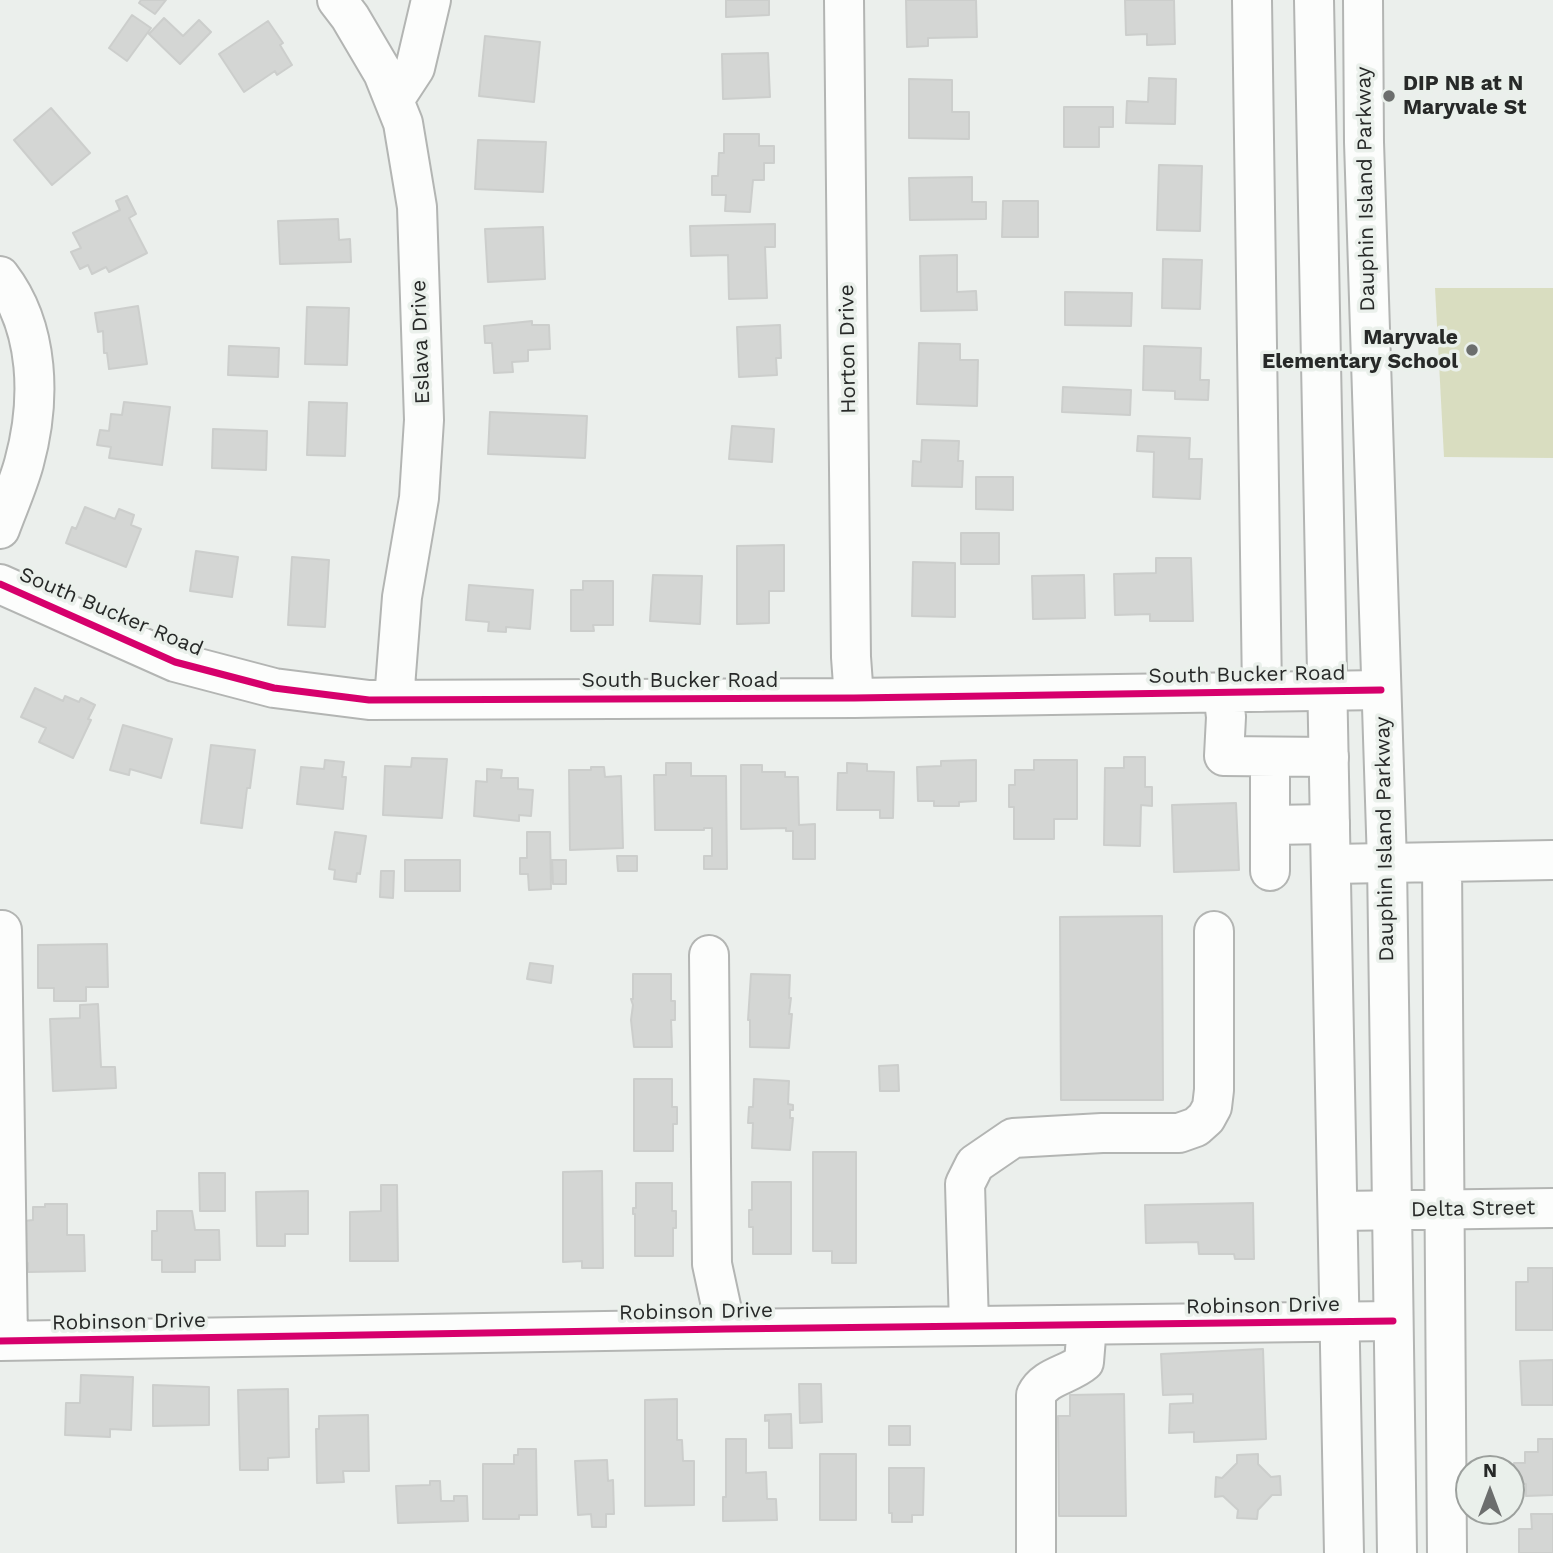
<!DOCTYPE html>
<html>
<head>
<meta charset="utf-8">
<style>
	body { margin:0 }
	#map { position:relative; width:1553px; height:1553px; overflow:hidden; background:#ebefec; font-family:"Work Sans",sans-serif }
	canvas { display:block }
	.north { position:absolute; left:1455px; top:1455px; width:70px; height:70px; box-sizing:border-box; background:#eaf0eb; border:2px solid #9ca09d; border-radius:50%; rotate:0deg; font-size:19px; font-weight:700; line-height:28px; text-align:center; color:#272928 }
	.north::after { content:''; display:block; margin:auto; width:24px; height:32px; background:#6c6e6d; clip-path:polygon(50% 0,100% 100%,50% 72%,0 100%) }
</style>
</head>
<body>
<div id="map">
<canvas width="1553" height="1553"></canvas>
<div class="north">N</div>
</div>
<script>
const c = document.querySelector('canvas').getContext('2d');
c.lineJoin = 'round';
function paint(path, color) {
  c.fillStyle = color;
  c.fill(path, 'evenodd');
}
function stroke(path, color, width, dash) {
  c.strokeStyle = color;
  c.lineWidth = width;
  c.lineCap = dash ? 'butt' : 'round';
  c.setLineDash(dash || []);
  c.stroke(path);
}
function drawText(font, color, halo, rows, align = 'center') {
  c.font = font + ' "Work Sans",sans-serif';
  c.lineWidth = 7;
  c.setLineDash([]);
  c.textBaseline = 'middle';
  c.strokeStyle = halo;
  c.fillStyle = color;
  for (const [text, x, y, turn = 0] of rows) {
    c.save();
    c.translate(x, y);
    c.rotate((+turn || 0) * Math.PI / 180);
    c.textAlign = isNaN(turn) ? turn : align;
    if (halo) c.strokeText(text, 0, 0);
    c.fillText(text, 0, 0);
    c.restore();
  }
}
const green = new Path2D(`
	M1435,288h118v170l-109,-1z`);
const building = new Path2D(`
	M141,0h25l-11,14 -16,-11z
	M726,0h43v15l-43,2z
	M906,0h70l1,37 -49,1v8l-21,1z
	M1125,0h49l1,44 -28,1v-11l-21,1z
	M132,15l19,13 -24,33 -18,-13z
	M164,18l19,18 16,-16 12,12 -31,32 -31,-30z
	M268,21l15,22 -3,2 12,20 -15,10 -2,-4 -31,21 -25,-38z
	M485,36l55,6 -6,60 -55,-6z
	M768,53l2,44 -47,2 -1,-45z
	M1149,78l27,1 -1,45 -49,-1 1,-22 21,1z
	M909,79l43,1v32h17v27l-60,-1z
	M1064,107h49v20h-14v20h-35z
	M51,108l39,45 -38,32 -38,-45z
	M724,134h35v12h15v17h-10v17h-11l-3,32 -25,-1 1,-16h-14v-19h6l1,-23h5z
	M478,140l68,2 -3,50 -68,-3z
	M1159,165l43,1 -2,65 -43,-1z
	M972,177v25h14v17l-76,1 -1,-42z
	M127,196l9,18 -7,4 18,35 -38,19 -3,-5 -14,7 -4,-9 -8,4 -9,-17 10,-4 -8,-15 47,-23 -4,-9z
	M1003,201h35v36h-36z
	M338,219l1,21 11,-1 1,23 -71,2 -2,-43z
	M775,224v23h-10l2,51 -38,1 -1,-44 -37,1 -1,-30z
	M543,227l2,52 -57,3 -3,-53z
	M957,255v37l19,-1 1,19 -56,1 -1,-55z
	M1163,259l39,1 -2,49 -38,-1z
	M1065,292l67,1 -1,33 -66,-1z
	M138,306l9,58 -38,5 -2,-16h-3l-1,-22 -5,1 -3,-19z
	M307,307l42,1 -2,57 -42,-1z
	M532,321v4h17l1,24 -22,1v11l-16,1 1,10 -19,1 -2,-30h-7l-1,-17z
	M780,325l1,33h-5l1,17 -38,2 -2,-50z
	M919,343l41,1v16h18l-1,46 -60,-2z
	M229,346l50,2 -1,29 -50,-2z
	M1144,346l57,2 -1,32h9l-1,20 -33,-1v-8l-32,-1z
	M1063,387l68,3 -1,25 -68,-3z
	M124,402l46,5 -8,58 -53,-7 2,-11 -14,-2 3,-15 9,1 2,-17 11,1z
	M309,402l38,1 -2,53 -38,-1z
	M490,412l97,4 -2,42 -97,-4z
	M732,426l42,3 -2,33 -43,-3z
	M213,429l54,2 -1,39 -54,-2z
	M1138,436l52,2 -1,21h13l-2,40 -47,-2 1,-45 -17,-1z
	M922,440l37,1 -1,20h5l-1,26 -50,-1 1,-25 8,1z
	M976,477h37v33l-37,-1z
	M85,507l30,12 4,-10 15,6 -3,10 10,4 -15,38 -60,-24 6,-16 4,2z
	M961,533h38v31h-38z
	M784,545v46h-15v32l-32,1v-78z
	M196,551l42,6 -6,40 -42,-6z
	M292,557l37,3 -4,67 -37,-2z
	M1156,558h35l2,63h-43v-7l-35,1 -1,-41 42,-1z
	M913,562l42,1v54l-43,-1z
	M653,575l49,1 -2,48 -50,-3z
	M1084,575l1,43 -52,1 -1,-43z
	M583,581h30v44h-20l1,6h-23v-41h12z
	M469,585l64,5 -3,39 -24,-2v5l-18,-1 1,-9 -23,-2z
	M35,688l28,13 2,-5 14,6 2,-4 14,7 -7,14 3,1 -18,38 -34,-16 7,-14 -25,-11z
	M123,725l49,14 -11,39 -31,-9 -1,6 -19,-5z
	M211,745l44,5 -5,38h-3l-5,40 -41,-5z
	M1124,757h21v30h7v19l-11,-1 -1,41 -36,-1 1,-77h19z
	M412,758l35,1 -5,59 -59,-3 2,-49 26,1z
	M325,760l19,2 -2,15h4l-3,32 -46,-5 4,-37 23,2z
	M976,760v41l-17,1v4h-25v-5h-16l-1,-34 24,-1v-5z
	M1034,760h43v59h-23v20h-40v-32h-5v-22h6v-15h19z
	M666,763h25v13h35l1,93h-23v-13h8v-28h-8v2h-49l-1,-55h12z
	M847,763l20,1v7l27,1 -1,46h-13v-8h-43l1,-37h9z
	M741,765h21v7h23v5h13l1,48 16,-1v35h-22v-28h-7v-3l-45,1z
	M591,767h13l1,10 16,-1 2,72 -53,2 -1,-80h22z
	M487,769l15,1 -1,8h17v11l15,1 -2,26 -12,-1v6l-45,-5 2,-35 11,1z
	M1236,803l3,67 -65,2 -2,-67z
	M335,832l31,4 -6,38 -3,-1 -1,9 -22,-3 1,-9 -6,-1z
	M527,832h23l1,57 -22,1 -1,-16h-8v-16h7z
	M617,856h20v15h-19z
	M405,860h55v31h-55z
	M552,860h14v24h-13z
	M381,871h13l-1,27 -13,-1z
	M1162,916l1,184h-102l-1,-183z
	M107,944l1,43h-22v14h-32v-13h-16v-43z
	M530,963l23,3 -2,17 -24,-4z
	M633,974h38v27h4v19h-4l1,27h-38l-3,-27 2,-15 -2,-6h2z
	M751,974l39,1 -1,23h2l-2,16h3l-3,34 -39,-1v-27h-2z
	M98,1004l3,63h14l1,21 -63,3 -3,-72 30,-1v-13z
	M898,1065l1,26h-19l-1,-25z
	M634,1079h38v28h5v17h-4v27h-39z
	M754,1079l35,2 -1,23 5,1v5h-3v8h3l-3,32 -38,-2 1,-25h-5l1,-16h4z
	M813,1152h43v111h-24v-12h-19z
	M602,1171l1,97h-21v-7l-19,1v-90z
	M199,1173h26v38h-25z
	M752,1182h39v72h-38v-27h-4v-17h3z
	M636,1183h36v28h4v17h-3v28h-38v-42h-2v-6h3z
	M381,1185h16l1,76h-48v-49l31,-1z
	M308,1191v43h-23v12h-28l-1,-54z
	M1253,1203l1,56h-19l-1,-5h-35l-1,-12 -52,1 -1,-38z
	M45,1204h22v31h17l1,36 -57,1v-9h-4v-42l9,-1v-13h12z
	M157,1211h35l3,19h24l1,30h-25v12h-33v-12h-10v-29h5z
	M1528,1268h25v62h-37v-48h12z
	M1263,1349l3,90 -72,3v-10l-25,1 1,-29 23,-1v-9l-30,1 -2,-41z
	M1553,1360v45h-31l-2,-44z
	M81,1375l52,2 -2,53 -21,-1v8l-45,-2 1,-32h14z
	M799,1384h22l1,38 -22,1z
	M153,1385l56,2v38l-56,1z
	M288,1389l1,68 -21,1v12h-28l-2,-80z
	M1124,1394l2,122h-67l-1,-100h12v-21z
	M677,1399v41h5l1,21h11v44l-49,1v-106z
	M791,1414l1,34h-23v-28l-4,1v-6z
	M368,1415l1,56h-26l1,11 -27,1 -1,-54h3v-13z
	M889,1426h21v19h-21z
	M726,1439h20v34l20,-1 1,27h9l1,21 -54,1v-24h3z
	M1538,1439h15v56l-27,1v-12h-12v-21h11v-11h13z
	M518,1449h18l1,66h-18v4h-36v-55h31v-9h4z
	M820,1454h36v66h-36z
	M1258,1454v10l13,13 9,-1 1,19h-9l-14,15 -1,9 -20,-1 1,-8 -15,-14 -8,1 1,-20 6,1 15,-15v-8z
	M607,1460l1,21 5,-1 1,34h-8v13h-14l-1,-13 -13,1 -3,-54z
	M889,1468h35l-1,47h-11v7h-20v-9h-3z
	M430,1481h10l1,20h13v-5h13l1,25 -70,2 -2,-37 34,-1z
	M1531,1514h22v39h-34v-24h13z`);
const minor = new Path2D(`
	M337,0l13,17 33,56 20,50 14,84 7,213 -5,78 -17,99 -8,103
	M844,0l7,657 3,41
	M1252,0l10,692
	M394,100l21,-32 16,-68
	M0,276c40,52 41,125 24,187 -6,22 -16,44 -24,66
	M0,584l175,78 99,26 95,12 485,-2 527,-8
	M1223,692l3,25 -2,39 105,1
	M1270,757v114
	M1270,825l60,-1
	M1442,862l5,691
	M1331,864l222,-4
	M2,930l6,411
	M709,955l3,309 14,65
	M1338,1211l215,-3
	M969,1326l-4,-142 10,-20 38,-26 89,-5h77l17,-6 10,-9 6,-11 2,-17v-159
	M0,1341l726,-12 667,-8
	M1036,1553v-158c9,-19 33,-20 48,-33l3,-37`);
const major = new Path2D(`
	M1314,0l30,1553
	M1363,0l1,142 23,721 10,690`);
const cycleway = new Path2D(`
	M0,584l175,78 99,26 95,12 485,-2 527,-8
	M0,1341l726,-12 667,-8`);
const markers = [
	[1389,96,7,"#6c6e6d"],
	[1472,350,7,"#6c6e6d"]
];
const poiNames = [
	["DIP NB at N",1403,84],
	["Maryvale St",1403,108],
	["Maryvale",1458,338,"right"],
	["Elementary School",1458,362,"right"]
];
const streetNames = [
	["Dauphin Island Parkway",1366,189,-91],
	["Eslava Drive",421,342,-92],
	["Horton Drive",848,349,-91],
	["South Bucker Road",111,612,23],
	["South Bucker Road",1247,675,-1],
	["South Bucker Road",680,681],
	["Dauphin Island Parkway",1385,839,-91],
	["Delta Street",1473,1209,-1],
	["Robinson Drive",1263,1306,-1],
	["Robinson Drive",696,1312,-1],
	["Robinson Drive",129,1322,-1]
];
paint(green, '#d9ddc0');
paint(building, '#d4d6d4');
stroke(building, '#cccecc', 2);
stroke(minor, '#b3b5b3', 42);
stroke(major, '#b3b5b3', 42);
stroke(minor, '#fcfdfc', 38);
stroke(major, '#fcfdfc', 38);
stroke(cycleway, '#d6006c', 7);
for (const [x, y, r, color] of markers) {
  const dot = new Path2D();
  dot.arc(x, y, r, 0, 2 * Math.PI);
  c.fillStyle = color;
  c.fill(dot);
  stroke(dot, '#eaf0eb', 2.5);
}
drawText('bold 21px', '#272928', '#eaf0eb', poiNames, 'left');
drawText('21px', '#272928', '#eaf0eb', streetNames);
</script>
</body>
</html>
